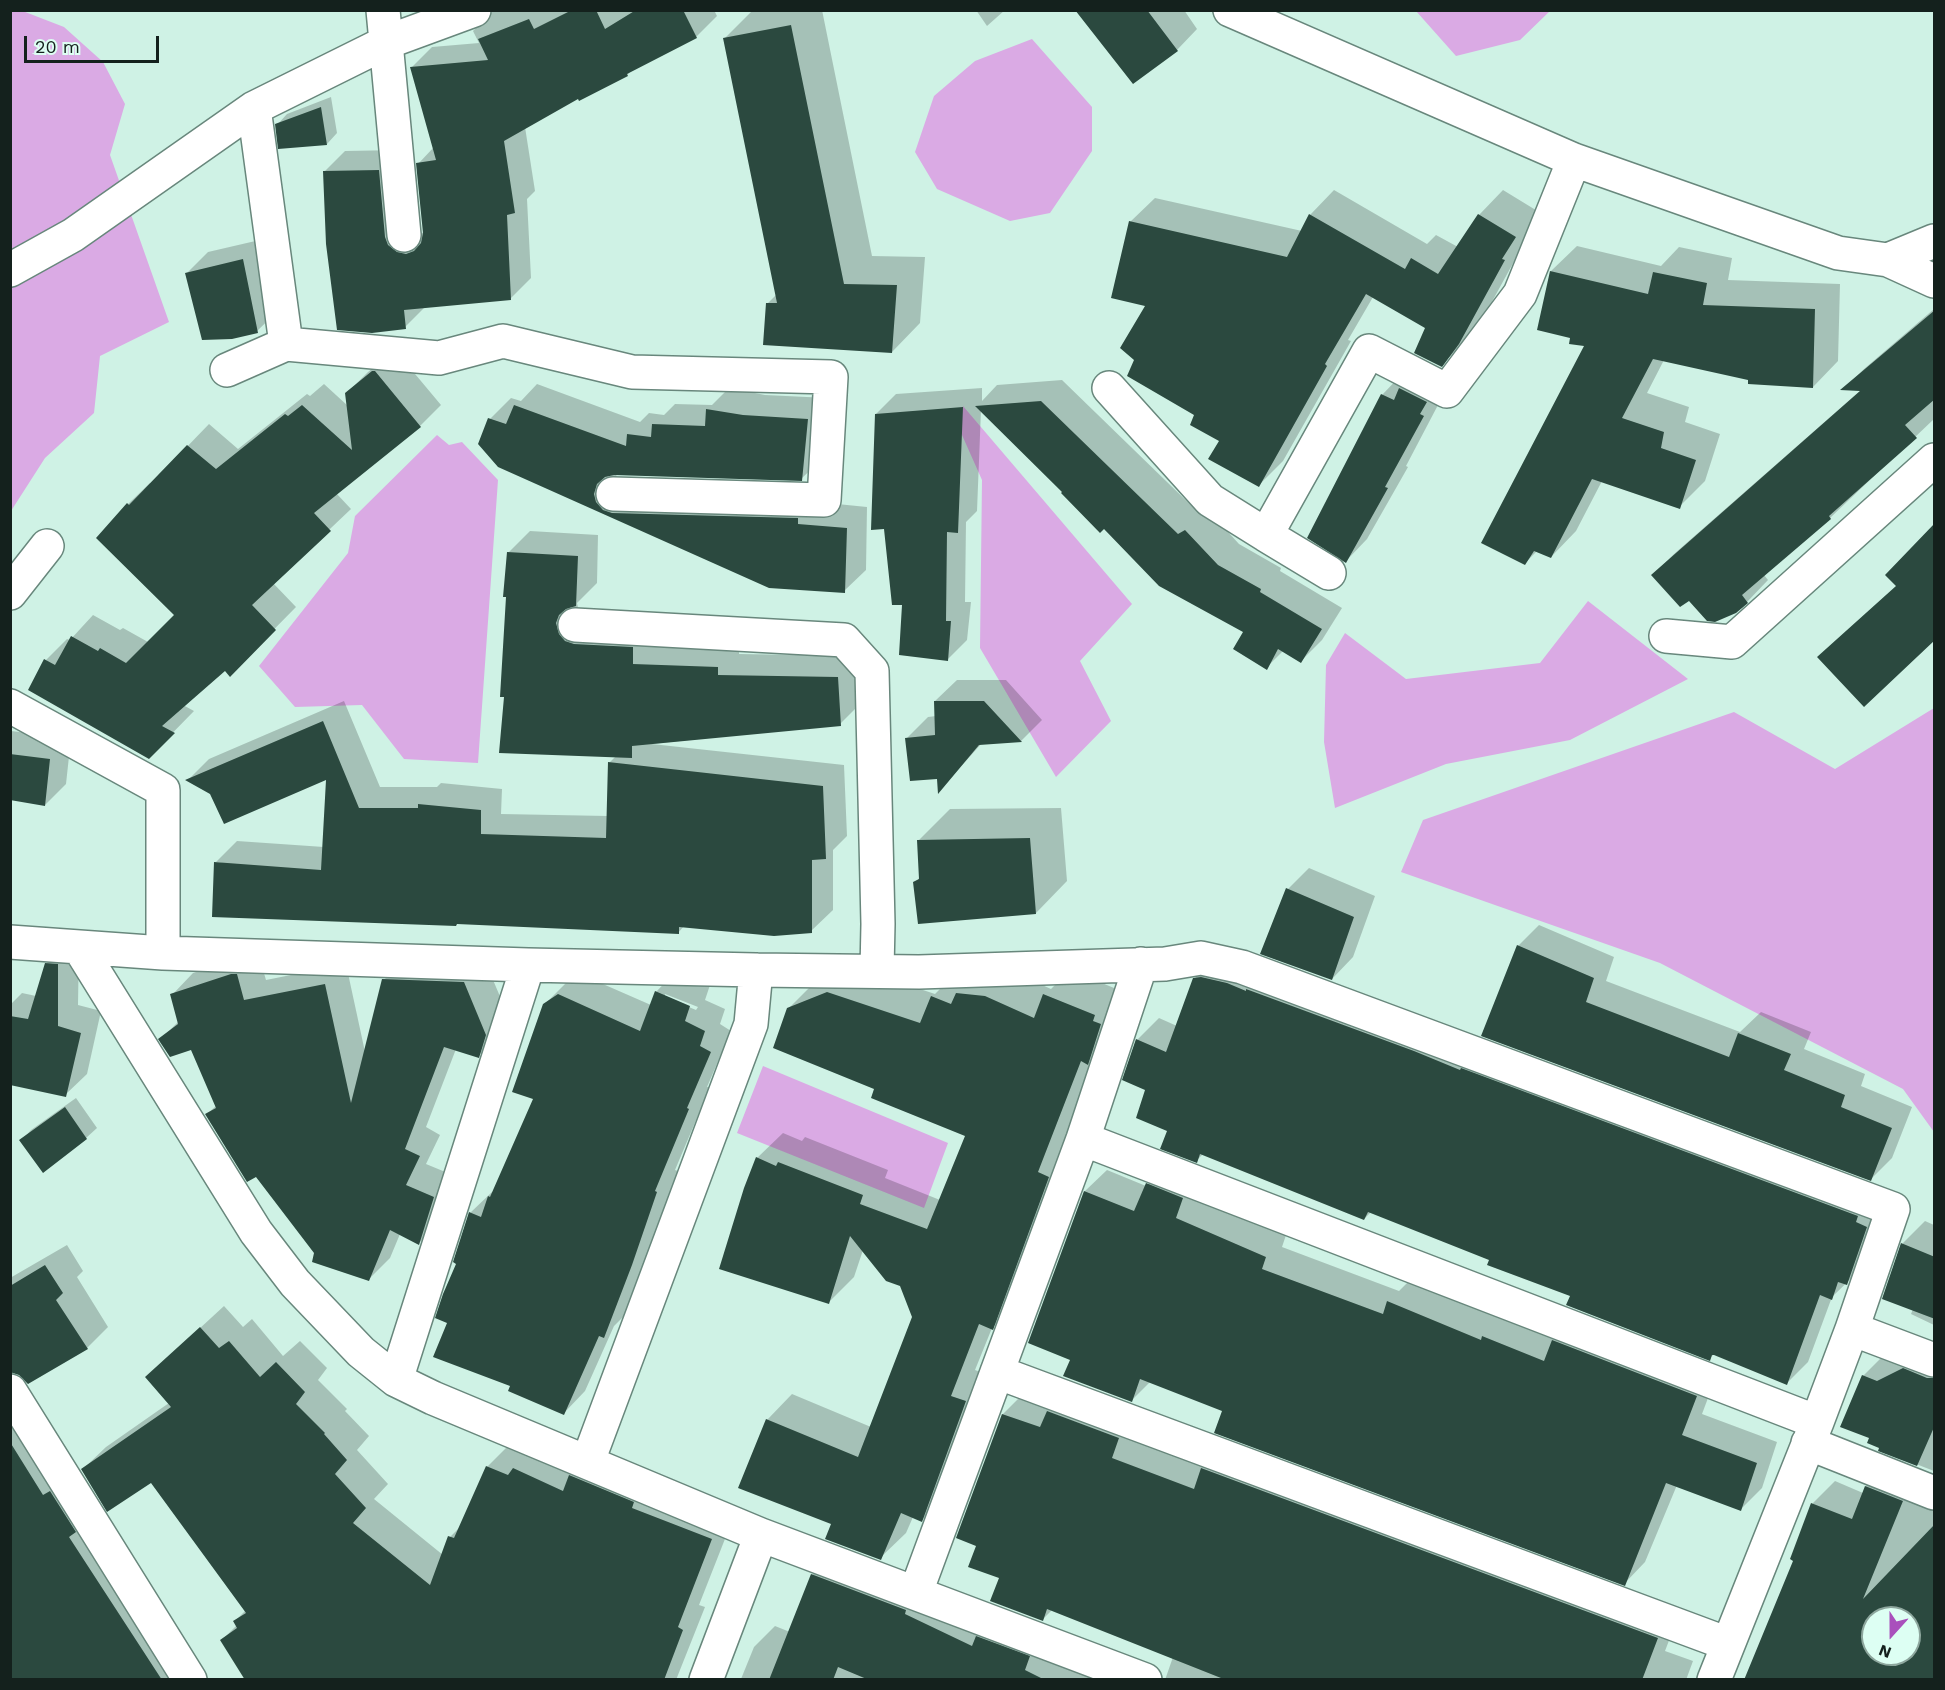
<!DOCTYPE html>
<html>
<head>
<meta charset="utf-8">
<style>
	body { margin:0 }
	#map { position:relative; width:1945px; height:1690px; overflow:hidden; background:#cff2e5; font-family:"Work Sans",sans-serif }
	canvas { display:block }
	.frame { position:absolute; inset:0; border:12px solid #14211d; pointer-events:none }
	.north { position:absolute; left:1861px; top:1606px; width:60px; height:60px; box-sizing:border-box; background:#ddfff3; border:2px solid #8da69d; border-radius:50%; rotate:201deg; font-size:16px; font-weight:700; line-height:24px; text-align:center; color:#14211d }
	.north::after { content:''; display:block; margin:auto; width:21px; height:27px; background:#a950bc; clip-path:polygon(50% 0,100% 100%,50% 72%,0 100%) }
	.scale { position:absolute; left:24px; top:36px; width:135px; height:27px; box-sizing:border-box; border:3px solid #14211d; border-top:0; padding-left:8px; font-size:18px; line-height:21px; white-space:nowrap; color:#14211d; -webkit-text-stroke:4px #ddfff3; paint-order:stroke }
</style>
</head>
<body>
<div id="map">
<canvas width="1945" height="1690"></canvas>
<div class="frame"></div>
<div class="north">N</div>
<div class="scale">20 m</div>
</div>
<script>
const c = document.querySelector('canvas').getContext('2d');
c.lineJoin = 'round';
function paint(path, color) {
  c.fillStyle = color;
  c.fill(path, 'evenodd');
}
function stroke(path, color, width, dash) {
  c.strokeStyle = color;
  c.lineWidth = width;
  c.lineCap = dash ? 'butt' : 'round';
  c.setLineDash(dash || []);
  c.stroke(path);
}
const green = new Path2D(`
	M20,10l44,17 39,35 22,42 -15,51 59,167 -69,34 -6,57 -49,45 -34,53 -1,-500z
	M1416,11h134l-30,29 -64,16z
	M1032,39l60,68v44l-42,62 -40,8 -73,-32 -22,-37 19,-56 41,-35z
	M963,406l169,198 -52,57 31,60 -55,56 -76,-129 2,-168 -24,-54z
	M437,435l12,10 13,-3 36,38 -20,283 -74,-4 -42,-54 -67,2 -36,-41 89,-113 7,-37z
	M1588,601l100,78 -118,61 -124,24 -111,44 -11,-66 2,-77 19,-32 61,46 134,-16z
	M1934,708v424l-31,-43 -243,-126 -259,-91 22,-52 311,-108 101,57z
	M763,1066l185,77 -24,65 -187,-75z`);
const shadow = new Path2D(`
	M494,10h220l3,6 -21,21 -62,31 -7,7 -48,22 -54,30 10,64 -8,8 4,79 -20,20 -85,8 -21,21 -81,-155 21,-21 54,-1 18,82 7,1 -6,-69 16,-17 -22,-80 20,-20 47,-4 -6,-12z
	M753,10h69l50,246 53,1 -5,66 -28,29 -125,-48 10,-10 -53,-255z
	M976,10h29l-18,16z
	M1078,10h106l13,19 -20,21z
	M331,97l6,36 -10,11 -50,-19 10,-11z
	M1334,190l93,54 9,-9 22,12 21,-32 24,-25 36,22 -14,23 3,1 -45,82 -17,23 -25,24 -14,-38 -54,-30 -25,43 3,1 -68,120 -24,24 -63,-71 -60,-55 12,-54 -18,-83 25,-24 147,33 8,-16z
	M264,239l15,71 -22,21 -70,-58 21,-21z
	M1577,246l84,20 18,-19 53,11 -4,22 112,4 -2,77 -25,26 -64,-8 -85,-19 -17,33 42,14 -4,15 35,12 -15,47 -26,26 -77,-26 -26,50 -25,26 -14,-6 -12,12 61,-218 -14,-8 -21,-66z
	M1934,309v110l-104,99 -66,57 4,5 -21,22 -58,-3 -36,-24 21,-21 187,-164 -17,-1 20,-20z
	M395,350l46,55 -21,21 -84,67 15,16 -78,74 23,24 -66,67 -5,-5 -42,36 11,6 -45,46 -103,-97 21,-21 3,1 23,-25 27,15 3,-2 25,14 28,-27 -78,-77 30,-34 22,-21 1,1 58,-60 29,25 69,-55 3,2 14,-12 24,22 -2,-12 22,-22z
	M1403,373l35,32 -32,61 2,1 -41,72 -21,22 36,-166z
	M1062,380l138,134 7,-5 32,35 42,24 -1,3 62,37 -20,32 -21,21 -18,-10 -17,17 -21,-36 -141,-105 -123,-117 -4,101 -11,11 -1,80h6l-4,38 -20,20 -43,-56 -28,-190 20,-20 86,-6v13l15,-16z
	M537,384l103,38 9,-9 15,2 11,-11 37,1 17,-17 36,7 63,3 -5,60 -22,21 -185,-5 2,8 249,25 -1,63 -22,21 -75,-5 -270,-120 -9,-47 21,-21 10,3z
	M530,531l68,4 -1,48 -20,20 2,9 160,35v7l120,2 2,47 -21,21 -188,20 192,21 3,71 -14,14v60l-22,21 -127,-5 -6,7 -462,-71 21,-21 87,6 4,-70 -117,16 -23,-13 21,-21 135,-58 36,86h57l4,-4 61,6 -1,25 107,2 1,-53 7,-7 -111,-60 3,-143z
	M957,680h49l36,40 -21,21 -39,2 -43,48 -1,-14 -31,-39 21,-21 8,-1 -1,-15z
	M11,731l60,7 -5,46 -21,21 -35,-7z
	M1061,808l6,73 -31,32 -121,-30 5,-6 -1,-37 31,-31z
	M1309,868l66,28 -22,61 -21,22 -44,-90z
	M1539,925l75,32 -8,24 134,51 21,-20 50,20 -7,17 61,25 -4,12 51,21 -20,51 -21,21 -388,-144 35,-89z
	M68,943h11l-1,62 23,6 -14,63 -22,21 -55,-11v-79l12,-12 14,3 10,-32z
	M253,953h5l8,27 80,-16 19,88 19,-72 21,-22 80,3 22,52 -7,22 -22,21 -22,-7 -30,78 14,8 -14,29 29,12 -15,46 -21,21 -19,-9 -10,24 -22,22 -52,-27 -109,-139 10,-9 -25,-57 -32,-8 19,-19 -7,-26 21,-22z
	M1216,958l662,237 -10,67 -36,35 -24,65 -21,21 -73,-29 -5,5 -218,-100 -120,-47 -7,7 -161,-65 -7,7 -27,-31 -22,-41 -10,-49 22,-22 18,8 17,-47z
	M854,967l81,27 23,-23h53l40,18 19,-19 49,20 -101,312 -26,26 -17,42 16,6 -44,119 -26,26 -8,-4 -7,16 -26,25 -47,-35 -66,-103 25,-26 79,33 43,-110 -13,-32 -38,-35 -9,27 -25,25 -72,-144 26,-25 19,8 3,-4 83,33 -3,8 55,22 27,-65 -91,-47 -88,-79 26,-26z
	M677,970l33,15 -5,15 20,9 -5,15 11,7 -24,56h3l-35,83 3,1 -25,71 -28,73 -11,11 -29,65 -21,22 -53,-27 -62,-63 9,-60 12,-50 22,-21h1l42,-94 9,-93 22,-22 14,-9 71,31 5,-13zM665,994l33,13 -2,3 -31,-13z
	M76,1098l21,30 -11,10 -65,3 10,-11z
	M1168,1163l28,34 90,38 -4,12 117,44 11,-11 92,39 3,-3 212,58 -15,40 75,28 -15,46 -21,21 -64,-24 -32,77 -21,22 -400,-174 -74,-28 -18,18 -60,-41 -42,-17 55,-151 22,-21 39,16z
	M1925,1221l9,4v100l-23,-11 2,-5 -29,-11 19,-55z
	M67,1245l16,26 -6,6 31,50 -21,21 -68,25 -6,-1 3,9 -6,6v-109z
	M224,1306l19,21 9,-8 31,37 17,-15 27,27 -9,12 29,29 -2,2 24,25 -12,14 31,34 -14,15 69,56 7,-18 11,-11 26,-59 23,-23 224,72 -35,89 6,2 -29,73h-81l-373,-40 15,-15 -2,-4 11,-11 -95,-130 -68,-11 23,-22 63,-44 -22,-26z
	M1934,1350v121l-54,-21 1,-3 -10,-9 -8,-62 22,-22z
	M10,1387l181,293h-181z
	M1024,1393l654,224 -13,34 28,10 -7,19h-521l8,-23 -121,-47 -10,10 -41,-43 -23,-31 25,-132z
	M1888,1464l46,19v197h-184l45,-120 -3,-2 21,-55 22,-22 28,12 3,-7zM1873,1618h36v36h-36z
	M834,1554l274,126 -367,-1 13,-32 21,-21 15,6 22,-57z`);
const building = new Path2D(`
	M572,10h24l9,19 31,-19h47l14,28 -70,36 1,2 -49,25 -1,-2 -74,42 11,72 -8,2 4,85 -107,10 2,19 -34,4 -35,-3 -11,-86 -3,-73 56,-1 6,67 3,8 9,7 9,2 8,-3 7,-8 2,-10 -7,-70 20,-3 -26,-93 78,-7 -10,-21 51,-20 5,10z
	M1075,10h72l31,41 -45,33z
	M791,25l53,259 53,1 -5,68 -129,-8 3,-42h11l-54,-265z
	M321,107l6,38 -49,4 -3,-25z
	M1309,214l96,55 6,-11 27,16 40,-60 38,23 -14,22 3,1 -46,84 -17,23 -28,-14 11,-25 -59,-34 -41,70 2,2 -68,121 -51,-28 11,-18 -29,-16 4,-10 -67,-39 7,-16 -14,-12 25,-42 -34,-8 18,-77 158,36z
	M243,259l15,74 -26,6 -30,1 -17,-67z
	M1550,271l98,23 5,-22 54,11 -4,22 112,4 -2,79 -65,-4v-4l-95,-21 -31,59 42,14 -3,16 35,12 -16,49 -88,-30 -41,79 -17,-7 -9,14 -44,-22 103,-197 -15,-2 1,-6 -33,-8z
	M1935,310v89l-30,26 12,13 -88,78 2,3 -89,76 6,8 -12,10 -21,9 -8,-1 -18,-20 -9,6 -29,-32 209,-184 -20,-1z
	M372,371h3l46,56 -107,86 17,18 -79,74 24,25 -46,47 -5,-6 -63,55 13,7 -26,26 -121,-69 16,-31 11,6 16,-29 27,15 2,-3 26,15 48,-48 -78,-77 31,-35 2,2 58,-60 29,24 69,-55 3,2 14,-11 50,45 -7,-57z
	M1399,388l28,14 -7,12 4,2 -39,71 3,1 -42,75 -39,-25 74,-144 13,6z
	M1041,401l137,133 7,-4 33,35 43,24 -1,3 62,37 -21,34 -23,-14 -11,21 -34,-21 10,-17 -84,-46 -55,-57 -4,4 -39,-40 1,-1 -87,-86z
	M514,405l112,41 1,-12 24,3 1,-13 53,2 1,-17 37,6 65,4 -6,62 -188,-6 -9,2 -8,7 -3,10 2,8 7,8 9,3 186,5v6l49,4 -2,65 -76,-5 -271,-121 -20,-23 10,-26 18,6z
	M963,407l-5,126 -11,-1 -1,89h5l-3,40 -49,-6 3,-50h-10l-8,-76 -13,1 4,-116z
	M1935,523v117l-71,67 -47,-50 79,-71 -11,-11z
	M507,552l71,4 -2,50 -10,3 -7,6 -3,8 3,11 6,7 9,3 59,3v17l85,3v8l120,2 3,49 -209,20v12l-133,-5 5,-56h-4l6,-100h-3z
	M934,701h50l38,41 -43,3 -41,49 -1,-15 -27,2 -5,-43 30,-3z
	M323,721l36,87h59v-4l63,6v24l125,4 2,-76 215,24 3,73 -14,1v73l-38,3 -95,-9v7l-222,-10 -1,2 -244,-9 2,-55 107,8 5,-90 -102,44 -14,-30 -25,-14z
	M10,754l40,5 -5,47 -35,-6z
	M1030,838l6,76 -118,10 -5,-42 6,-3 -2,-39z
	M1286,888l68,29 -22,63 -72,-26z
	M1517,945l77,33 -8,24 143,55 9,-24 53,21 -7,16 61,25 -4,12 51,21 -21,53 -390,-145z
	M45,963l13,1v62l23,7 -15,64 -56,-12v-69l18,3z
	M231,974h6l7,26 81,-16 26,119 31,-124 82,3 22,53 -7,23 -35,-11 -39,102 15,7 -14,29 28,12 -15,48 -29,-15 -21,51 -57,-19 2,-9 -58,-76 -9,5 -42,-68 11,-6 -25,-58 -21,7 -12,-18 20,-15 -8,-30z
	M1201,977l26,6 19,8v-2l168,62 46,19 1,-2 397,148 -2,6 11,5 -20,58 -9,-3 -6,18 -12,-5 -33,90 -73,-30h-2l-2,6 -144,-56 4,-9 -83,-31 2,-5 -121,-48 -4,8 -164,-66 -3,9 -37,-14 7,-18 -31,-13 9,-28 -23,-10 14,-41 30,13 27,-74z
	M655,991l35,15 -5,15 20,10 -5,15 11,6 -24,56 2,1 -34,82 2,1 -25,73 -28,73 -5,-2 -35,79 -56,-24 2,-5 -77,-29 14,-34 -12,-5 8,-24 13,-30 -3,-2 16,-50 12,5 7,-21 2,1 43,-98 -21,-7 31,-88 15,-10 82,37z
	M827,992l93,31 11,-27 20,8 5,-11 29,3 49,22 9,-24 52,21 -2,6 8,3 -13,41 -7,-4 -43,111 11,5 -56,153 -14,-6 -28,72 15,5 -44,121 -21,-9 -20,47 -56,-21 6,-15 -93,-36 28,-69 92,38 54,-140 -12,-31 -14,-5 -36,-45 -21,68 -110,-35 25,-81 12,-31 20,9 2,-4 85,33 -3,9 67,25 38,-93 -94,-38 3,-9 -101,-41 14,-40z
	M65,1107l22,32 -44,34 -24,-33z
	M1146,1183l37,15 -7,20 90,39 -4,12 121,45 4,-13 94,39 1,-4 62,25 8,-21 145,56 -15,39 75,28 -16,48 -75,-28 -41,103 -411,-153 8,-22 -82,-32 -8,23 -69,-26 7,-16 -42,-17 56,-152 50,20z
	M1901,1243l34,14v62l-53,-20z
	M45,1265l18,28 -7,7 32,49 -60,35 -9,-9 -9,-3v-86z
	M200,1327l19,21 10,-7 31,36 16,-15 29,30 -9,12 29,29 -1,1 23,26 -12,14 31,34 -13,15 77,62 18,-49 6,2 32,-72 22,9 5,-7 50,23 6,-16 65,27 -2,6 80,31 -34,88 5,3 -19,50h-419l-25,-40 17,-12 -4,-7 13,-8 -95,-130 -44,29 -26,-43 90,-62 -26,-30z
	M1903,1368l24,10h8v47l-18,41 -39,-15 1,-3 -12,-5 2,-5 -29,-11 22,-52 15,6z
	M1047,1411l72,27 -7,20 82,31 7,-21 457,170 -16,42h-416l-179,-71 -4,12 -53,-20 9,-23 -31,-11 8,-21 -20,-8 46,-124 38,13z
	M10,1442l33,53 7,-4 26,41 -7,5 93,143h-152z
	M1865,1486l38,15 -40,98 72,-75v156h-191l49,-119 -3,-2 21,-56 41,16zM1873,1618h36v36h-36z
	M811,1574l95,36 -1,4 67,32 4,-10 54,20 -5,14 20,10h-176l-31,-13 -5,13h-64z`);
const minor = new Path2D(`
	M383,10l21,225
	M1230,10l344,150 264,93 50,7 46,-19
	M254,108l32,236 153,14 64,-17 129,31 199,5 -7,123 -211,-6
	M1888,260l46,21
	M10,270l63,-35 181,-127 133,-66 87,-32
	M227,370l59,-26
	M1109,388l101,112 56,35 103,-184 78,40 73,-97 54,-134
	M1266,535l63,38
	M10,593l37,-47
	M575,625l269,15 28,31 6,253 -1,46
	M1666,636l66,6 202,-182
	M10,706l153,84v163
	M10,942l153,11 365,12 228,5 163,2 246,-8 36,-6 41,9 651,242 -41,120 -35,93 -103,258
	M79,947l177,285 39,51 66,69 35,28 37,18 328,137 384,145
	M1083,1139l734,283
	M1852,1329l82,31
	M997,1372l731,272
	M396,1380l132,-415
	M10,1391l180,289
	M1808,1443l126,50
	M588,1461l163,-437 5,-54
	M916,1592l167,-453 58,-175
	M706,1680l55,-145`);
paint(green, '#daaae4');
paint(shadow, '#0003');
paint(building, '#2b493f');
stroke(minor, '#68877c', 36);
stroke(minor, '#fff', 33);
</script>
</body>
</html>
